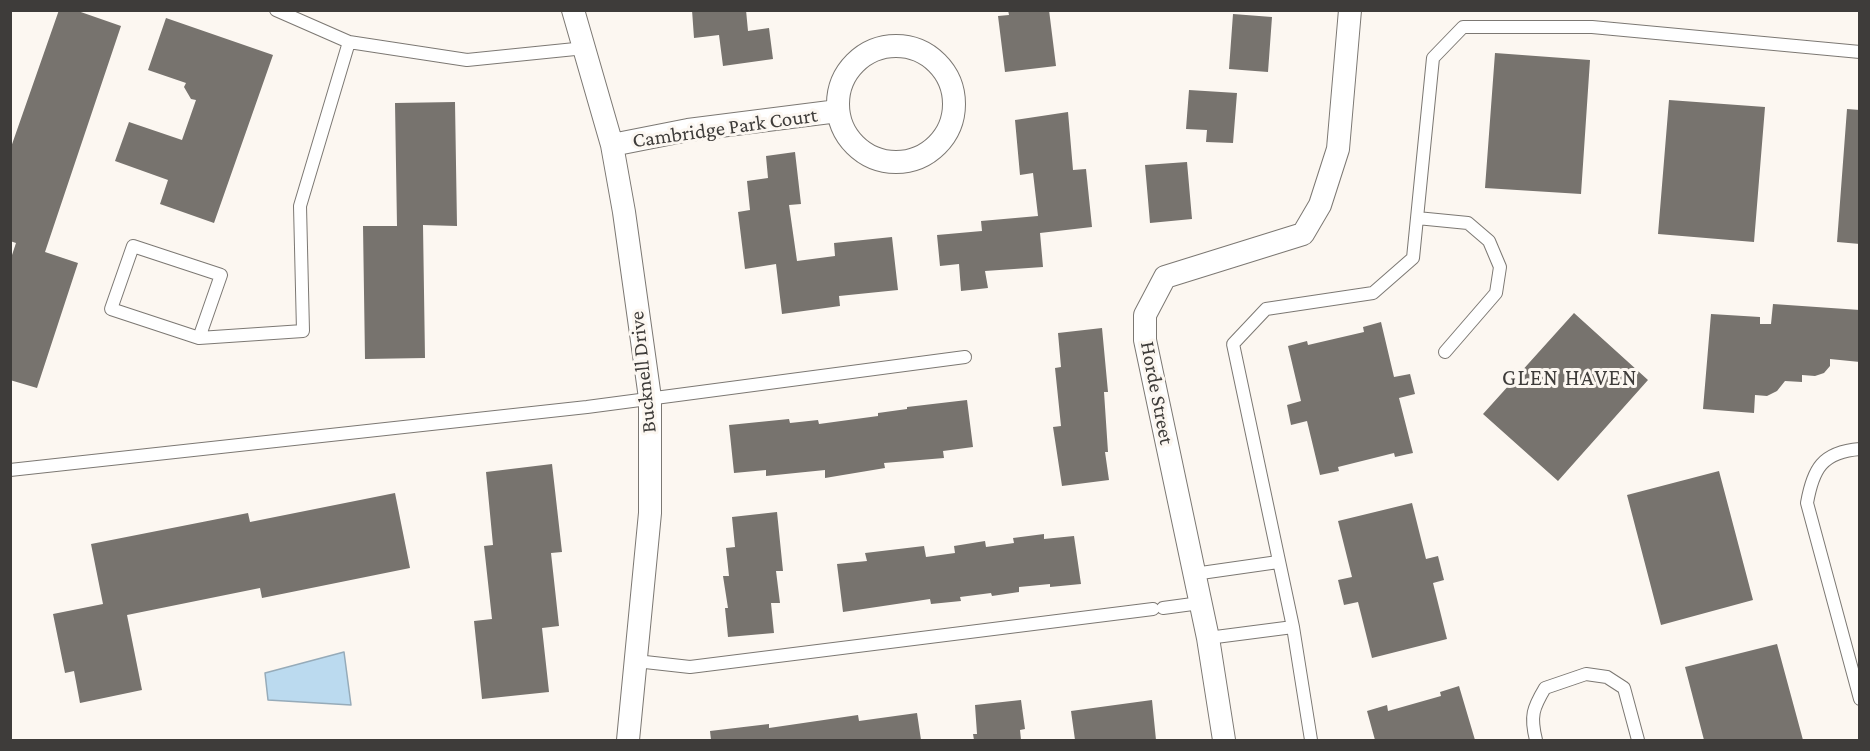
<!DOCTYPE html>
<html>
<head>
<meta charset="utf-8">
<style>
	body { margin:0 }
	#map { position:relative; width:1870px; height:751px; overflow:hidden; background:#fcf7f1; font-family:"Crimson Pro",serif }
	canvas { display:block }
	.frame { position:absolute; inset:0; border:12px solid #3e3c3a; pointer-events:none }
</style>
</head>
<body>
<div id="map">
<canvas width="1870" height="751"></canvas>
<div class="frame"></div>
</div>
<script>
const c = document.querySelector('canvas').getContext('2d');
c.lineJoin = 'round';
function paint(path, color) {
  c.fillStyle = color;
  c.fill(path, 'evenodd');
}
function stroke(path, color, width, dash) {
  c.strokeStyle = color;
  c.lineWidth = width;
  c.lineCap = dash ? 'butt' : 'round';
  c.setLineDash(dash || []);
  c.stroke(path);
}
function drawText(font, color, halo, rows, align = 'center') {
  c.font = font + ' "Crimson Pro",serif';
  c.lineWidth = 6;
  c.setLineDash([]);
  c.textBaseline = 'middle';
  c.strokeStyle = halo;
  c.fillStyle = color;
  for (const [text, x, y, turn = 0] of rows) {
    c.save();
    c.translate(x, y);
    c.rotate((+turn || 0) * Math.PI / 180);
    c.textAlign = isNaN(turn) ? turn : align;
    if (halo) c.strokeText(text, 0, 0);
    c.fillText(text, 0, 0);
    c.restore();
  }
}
const water = new Path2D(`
	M344,652l7,53 -83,-5 -3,-27z`);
const building = new Path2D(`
	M59,10h16l46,16 -76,226 33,11 -41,125 -27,-8v-119l6,-18 -6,-2v-91z
	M692,10h54l2,21 21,-3 4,31 -50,7 -4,-31 -25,3z
	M1008,10h41l7,56 -51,6 -7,-56 11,-1z
	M1233,14l39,3 -4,55 -39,-3z
	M166,18l107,37 -59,168 -54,-19 8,-24 -53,-19 14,-39 53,18 14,-40 -5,-1 -7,-12 2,-4 -38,-13z
	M1495,53l95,7 -9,134 -96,-6z
	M1189,90l48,3 -4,50 -27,-1 1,-12 -21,-1z
	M1669,100l96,7 -11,135 -96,-8z
	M455,102l2,124 -34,-1 2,133 -60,1 -2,-133h34l-2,-123z
	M1847,109l13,1v134l-23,-2z
	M1068,112l5,58 13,-1 6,58 -52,6 3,34 -58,4 3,17 -27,3 -2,-27 -19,2 -3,-31 45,-4 -1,-10 57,-5 -5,-43 -13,2 -5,-55z
	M795,152l6,52 -12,1 8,56 38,-5 -1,-13 58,-6 6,53 -59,6 1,10 -58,8 -6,-50 -31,5 -7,-57 12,-2 -3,-29 21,-3 -2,-22z
	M1187,162l5,57 -42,4 -5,-58z
	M1773,304l87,6v52l-30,-3v7l-6,7 -9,3 -13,-1v7l-17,-1 -8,10 -10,5 -12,-1 -1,18 -51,-4 8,-95 49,3v7h11z
	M1574,313l74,67 -90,101 -75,-67z
	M1381,322l13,55 16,-3 5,20 -16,4 14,55 -18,4 -1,-4 -56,14 1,4 -19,4 -13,-54 -16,4 -4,-20 14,-4 -13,-55 19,-5 1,4 56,-13 -1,-5z
	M1102,328l6,64h-4l4,60h-3l4,28 -47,6 -9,-59 8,-1 -6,-58 6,-1 -3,-34z
	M967,400l6,47 -30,4 1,7 -60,5 1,5 -60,10v-8l-59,6v-6l-32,3 -5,-48 60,-6 1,4 28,-3 1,4 59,-8v-3l29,-4v-2z
	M552,464l10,88 -11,1 8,73 -17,2 7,64 -67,7 -8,-78 18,-2 -8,-73 9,-1 -7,-73z
	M1719,471l34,129 -92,25 -34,-130z
	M395,493l15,75 -148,30 -2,-10 -133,27 15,75 -62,13 -6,-32 -9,2 -12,-59 50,-10 -12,-60 157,-31 2,9z
	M1412,503l14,56 12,-3 6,24 -11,3 14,56 -75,19 -14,-56 -14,3 -6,-25 14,-3 -14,-56z
	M777,512l6,59h-7l4,32h-9l3,30 -46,4 -3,-29h3l-5,-32h6l-3,-28 9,-1 -3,-30z
	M1044,534v5l30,-3 7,48 -31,3v-3l-31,3v5l-27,4 -1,-3 -31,4 1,4 -30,3 -1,-5 -87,13 -6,-48 30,-3 -2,-8 59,-7 2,11 29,-4 -1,-7 31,-5 1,6 28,-4 -1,-5z
	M1777,644l26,96h-99l-19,-73z
	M1459,686l16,54h-100l-8,-29 20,-6 1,6 53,-15 -1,-4z
	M1021,700l4,29 -5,1 1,10h-47l-1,-6h4l-2,-29z
	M1152,700l4,40h-81l-4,-29z
	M917,713l4,27h-210l-1,-9 59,-7v4l89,-13 1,6z`);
const service = new Path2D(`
	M276,10l73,32 118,18 118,-12
	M1417,218l51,5 21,18 11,26 -4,26 -51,59
	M199,338l22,-63 -88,-29 -22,63 88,29 104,-7 -3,-125 49,-164
	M1860,449c-38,3 -47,20 -53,54l53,196
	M10,470l577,-63 378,-50
	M1194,574l84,-12
	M1163,608l37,-5
	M1208,638l85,-11
	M636,661l54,6 463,-58
	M1311,740l-18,-113 -60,-283 33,-35 107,-16 40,-35 20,-200 30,-31h129l268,25
	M1536,740c-6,-24 -3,-32 9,-52l41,-14 21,3 17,11 14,52`);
const minor = new Path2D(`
	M573,10l39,135 12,67 26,186v115l-22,227
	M838 104a58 58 0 1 1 116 0a58 58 0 1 1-116 0Z
	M612,145l76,-15 150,-19
	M1224,740l-16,-102 -63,-298v-25l20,-38 138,-43 17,-29 18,-56 12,-139`);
const streetNames = [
	["Cambridge Park Court",725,128,-8],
	["Bucknell Drive",643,372,-96],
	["Horde Street",1157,393,79]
];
const neighbourhoodNames = [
	["GLEN HAVEN",1570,378]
];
paint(water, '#bbdaef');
stroke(water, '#96abb9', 1.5);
paint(building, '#77736e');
stroke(service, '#7c7873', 14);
stroke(minor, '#7c7873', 24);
stroke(service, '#fff', 12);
stroke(minor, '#fff', 22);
drawText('21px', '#3e3c3a', '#fcf7f1', streetNames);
c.letterSpacing = '1.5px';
drawText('22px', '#3e3c3a', '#fcf7f1', neighbourhoodNames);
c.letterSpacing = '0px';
</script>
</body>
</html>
